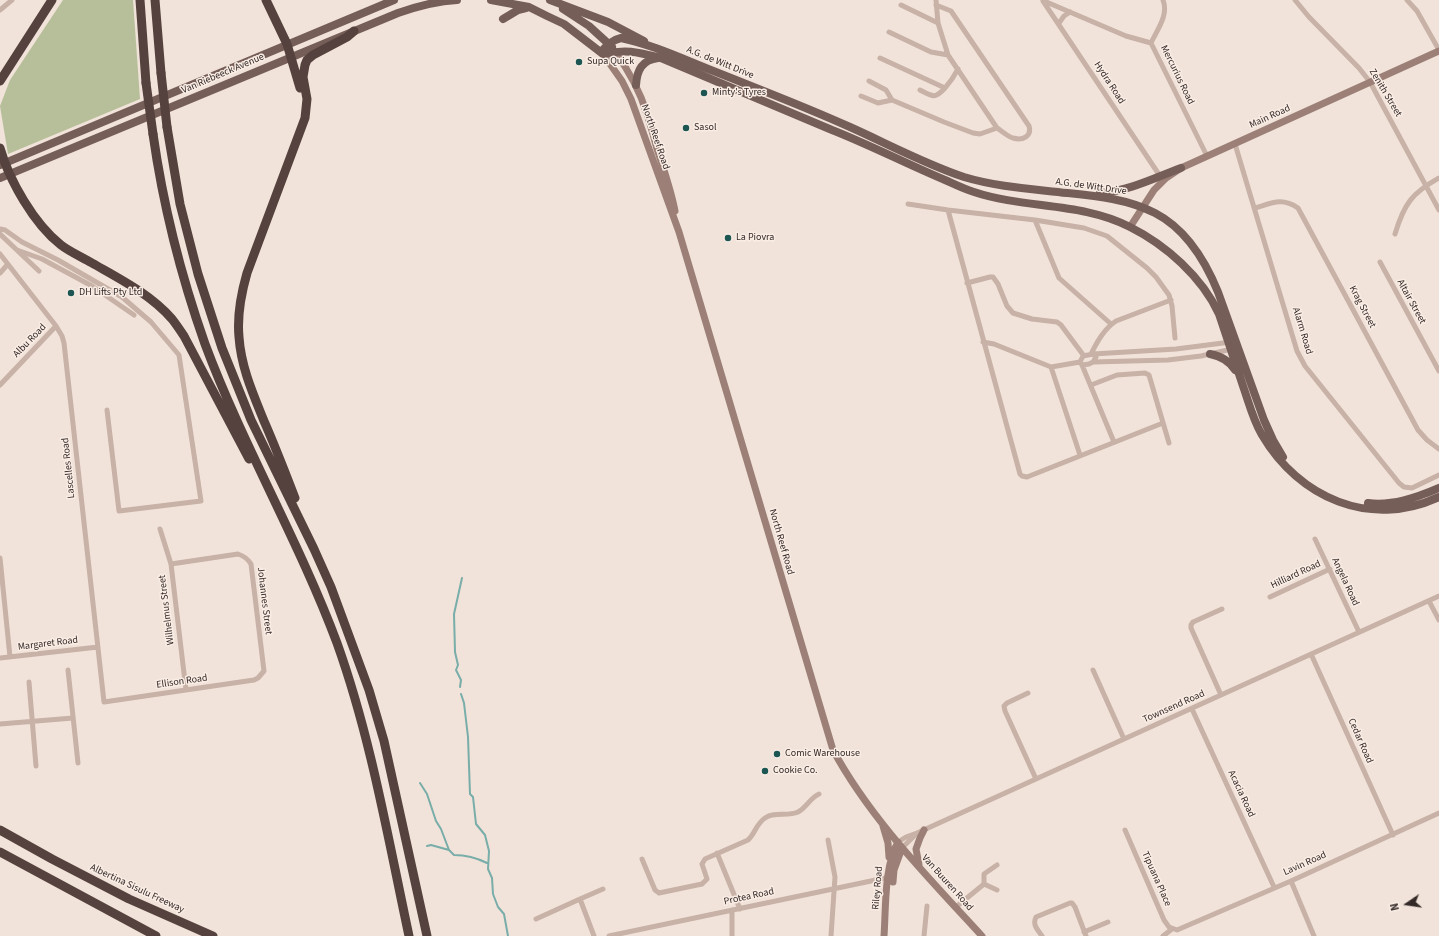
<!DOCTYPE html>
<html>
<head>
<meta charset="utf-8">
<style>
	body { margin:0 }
	#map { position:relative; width:1439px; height:936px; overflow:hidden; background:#f1e3d9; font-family:"Source Sans 3",sans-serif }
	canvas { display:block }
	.north { position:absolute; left:1387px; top:884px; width:40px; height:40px; -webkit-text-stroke:3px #f9ede5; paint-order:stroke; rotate:257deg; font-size:11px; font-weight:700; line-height:16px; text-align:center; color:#342927 }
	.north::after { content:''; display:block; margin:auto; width:14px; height:18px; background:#342927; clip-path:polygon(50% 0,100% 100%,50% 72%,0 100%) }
</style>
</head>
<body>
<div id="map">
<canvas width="1439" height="936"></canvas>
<div class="north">N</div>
</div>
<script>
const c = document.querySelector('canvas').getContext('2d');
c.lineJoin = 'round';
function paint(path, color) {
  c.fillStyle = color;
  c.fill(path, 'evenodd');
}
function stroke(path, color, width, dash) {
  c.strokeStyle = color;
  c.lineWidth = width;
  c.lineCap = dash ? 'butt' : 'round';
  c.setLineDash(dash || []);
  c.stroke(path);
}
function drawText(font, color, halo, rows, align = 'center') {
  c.font = font + ' "Source Sans 3",sans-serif';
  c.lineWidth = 3;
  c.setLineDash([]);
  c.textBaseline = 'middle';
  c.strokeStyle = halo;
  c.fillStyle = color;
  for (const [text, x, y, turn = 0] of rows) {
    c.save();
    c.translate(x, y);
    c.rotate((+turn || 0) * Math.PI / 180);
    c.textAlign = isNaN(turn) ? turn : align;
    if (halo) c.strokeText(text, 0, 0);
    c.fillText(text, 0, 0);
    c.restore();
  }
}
const green = new Path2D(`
	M63,0h70l7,99 -132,55 -8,-48 10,-26z`);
const stream = new Path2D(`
	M460,687l1,-7 -5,-10 2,-5 -3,-13 -1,-38 8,-36
	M461,694l3,9 4,34 2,57 3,3 3,27 9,11 4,16 -1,18 4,9 1,16 5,13 6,7 4,22
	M420,783l7,11 9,27 5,8 8,21 5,5c12,0 23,3 33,8
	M427,846l4,-1 18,5`);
const street = new Path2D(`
	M1295,0l14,17 50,51 11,14 69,128
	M1407,0l10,11 22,39
	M1043,1l117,175
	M1044,1l82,35 25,7
	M901,5l37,18
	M936,5l15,6 78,115c3,10 -6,15 -16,12 -6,-2 -11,-7 -16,-10
	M0,10l12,-10
	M1059,23l5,-7 6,-4
	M889,32l42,20 17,3
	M1151,43l56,113
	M1151,43c6,-13 18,-28 12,-43
	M880,58l65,30 7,-9 6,-10
	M869,81l17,9 6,10
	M920,90c13,7 15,9 25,-2
	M861,96l17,7 14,-3 52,22 29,11 7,1 17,-6 -49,-73 -10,-32 -2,-23
	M1235,144l62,207 8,15 94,117 5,4 8,1 27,-13
	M908,204l40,6 87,10 49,8 23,8 40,32 9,9 13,18 3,11 3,32
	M1255,208c17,-5 27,-11 43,0l120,222 9,10 12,9
	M948,210l72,264 2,2 5,1 136,-54
	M1035,220l24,58 52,46
	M0,229l5,1 17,12 36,18 64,37 29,25 28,33 22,146 -82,10 -12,-101
	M0,234l39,37
	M1395,234c9,-30 17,-41 44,-56
	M17,250l25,9 50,27 42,29
	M0,254l56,72 6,10 2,7 40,359 150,-22 4,-2 6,-7 -13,-107c-3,-5 -7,-8 -13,-10l-67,10
	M1380,262l59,109
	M0,273l8,-9
	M967,283l23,-6h3l5,7 9,22 6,7 19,6 25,3 4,3 23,31
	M983,342l11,2 57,23 29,88
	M1091,354c6,-12 13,-25 25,-33l55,-21
	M1093,354l83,-5 55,-7
	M1093,362l3,-5 -3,-3 -10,2 -3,6 2,3 7,-1 4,-2 75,-2 33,-4 31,-7
	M1082,365l32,77
	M1051,367l29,-5
	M0,385l56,-59
	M1091,385l26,-10 28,-2 4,2 20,68
	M160,529l11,35 15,126
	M1315,539l44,93
	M0,558l10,99
	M1270,597l60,-28
	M1429,601l10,19
	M1311,654l82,181
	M0,658l98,-11
	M68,670l10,93
	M1093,670l31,69
	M29,682l7,84
	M1028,693l-21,10 -3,3 1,5 31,68
	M1221,695l-30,-67v-3l2,-3 29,-13
	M1192,709l82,178
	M0,724l73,-6
	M1125,830l39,90 5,7 8,3 114,-49 148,-68
	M828,840l7,37 -4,59
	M898,842l8,-5 11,-4 522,-237
	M902,848l14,-14
	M717,853l23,56
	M642,859l13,31 4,3 43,-9 5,-5 -5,-15 3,-5 43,-19c7,-6 8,-16 17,-22 10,-7 22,-1 33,-6 9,-5 12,-14 21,-18
	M1291,881l23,55
	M984,884v-10l13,-9
	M984,884l13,6
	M580,899l23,-10
	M956,907l28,-23
	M536,919l44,-20 14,37
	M1084,932l24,-10
	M609,936l281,-59
	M732,936v-26
	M924,936l3,-30
	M1042,936c-4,-6 -10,-11 -6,-19l34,-14h2l3,4 11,29
	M1163,936l9,-7`);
const secondary = new Path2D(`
	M615,52c14,19 25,39 32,62 4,12 7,24 10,35 7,21 14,41 18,62
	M603,54l19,27 9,18 48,133 154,518c38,70 96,128 149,186
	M1130,227l24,-37 12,-12 15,-10 258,-117
	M883,826l5,17 1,14
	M919,865l-3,-16 4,-11 4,-8
	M893,882l1,-12 8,-22
	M884,936c2,-28 0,-70 14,-94`);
const primary = new Path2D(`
	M491,0l38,7 18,9 17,8 39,30c24,-5 34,-2 58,4 57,24 114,48 171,72 38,15 75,34 113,50 9,4 19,9 29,12 51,17 108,10 156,35 36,18 72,50 89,87 8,24 16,48 24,72 6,17 10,34 19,49 37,63 108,94 177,62
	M550,0l58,22 36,19
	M563,9l26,17 23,21
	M503,19l15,-9 8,-2
	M601,52c6,-7 11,-12 20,-14 33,7 64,22 95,34 45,18 90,35 134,55 38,17 75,37 114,50 33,10 69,12 103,16 30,3 61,6 88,20 31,16 50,47 63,79l46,128 9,20 10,17
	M636,85c1,-15 6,-25 22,-27
	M0,165l394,-165
	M0,178l398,-165c20,-7 39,-12 59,-13
	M1100,193c29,-2 54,-15 81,-25
	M1210,354c10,2 19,6 25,16
	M1368,503c24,3 48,-5 71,-15`);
const highway = new Path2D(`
	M140,0l6,83
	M155,0l6,73
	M266,0l21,44 13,44
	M0,81l52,-81
	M167,127l13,77 18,70 24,74 29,72 63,129 17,38 38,103 15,51 43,195
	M153,134c10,71 28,142 52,210 38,102 94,197 132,299 34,95 51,195 72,293
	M0,148c9,32 34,76 61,97 9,7 21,12 31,18 28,16 58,31 80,56 4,5 8,11 12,17l65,123
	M295,498c-10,-26 -20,-52 -31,-77 -11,-27 -23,-54 -25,-84 -2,-21 2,-43 8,-64l58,-155 2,-19 -4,-22 2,-12 2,-5 6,-5 34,-18 7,-6
	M0,830l52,29 77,40 84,37
	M0,852l156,84`);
const highwayBridge = new Path2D(`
	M161,73l6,54
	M146,83l7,51`);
const markers = [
	[579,62,4,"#1d5552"],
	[704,93,4,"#1d5552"],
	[686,128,4,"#1d5552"],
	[728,238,4,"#1d5552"],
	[71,293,4,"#1d5552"],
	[777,754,4,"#1d5552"],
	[765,771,4,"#1d5552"]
];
const poiNames = [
	["Supa Quick",587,62],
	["Minty's Tyres",712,93],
	["Sasol",694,128],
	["La Piovra",736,238],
	["DH Lifts Pty Ltd",79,293],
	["Comic Warehouse",785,754],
	["Cookie Co.",773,771]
];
const streetNames = [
	["A.G. de Witt Drive",720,63,22],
	["Van Riebeeck Avenue",223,74,-23],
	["Mercurius Road",1177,75,64],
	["Hydra Road",1109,83,57],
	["Zenith Street",1385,93,59],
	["Main Road",1270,117,-24],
	["North Reef Road",655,137,71],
	["A.G. de Witt Drive",1091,187,8],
	["Altair Street",1411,302,61],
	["Krag Street",1362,307,62],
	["Alarm Road",1302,331,73],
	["Albu Road",30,341,-46],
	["Lascelles Road",69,468,-96],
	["North Reef Road",781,542,74],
	["Hilliard Road",1296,575,-25],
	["Angela Road",1345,582,65],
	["Johannes Street",264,601,83],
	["Wilhelmus Street",167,610,-97],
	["Margaret Road",48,644,-7],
	["Ellison Road",182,682,-8],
	["Townsend Road",1174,707,-24],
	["Cedar Road",1360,741,66],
	["Acacia Road",1241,794,65],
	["Lavin Road",1305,864,-24],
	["Tipuana Place",1156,879,66],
	["Van Buuren Road",947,883,48],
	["Riley Road",878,888,-85],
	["Albertina Sisulu Freeway",137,889,25],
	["Protea Road",749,897,-12]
];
paint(green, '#b7bf9a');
stroke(stream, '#79ada9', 2);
stroke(street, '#c8b1a6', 5);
stroke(secondary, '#9c8077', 7);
stroke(primary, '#765e58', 8);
stroke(highway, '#55423e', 9);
stroke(highwayBridge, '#55423e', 9);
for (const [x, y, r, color] of markers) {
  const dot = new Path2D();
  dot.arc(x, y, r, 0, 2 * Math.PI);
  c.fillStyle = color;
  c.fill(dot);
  stroke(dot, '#f9ede5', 1.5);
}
drawText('10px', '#342927', '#f9ede5', poiNames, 'left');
drawText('10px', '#342927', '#f9ede5', streetNames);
</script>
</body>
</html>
